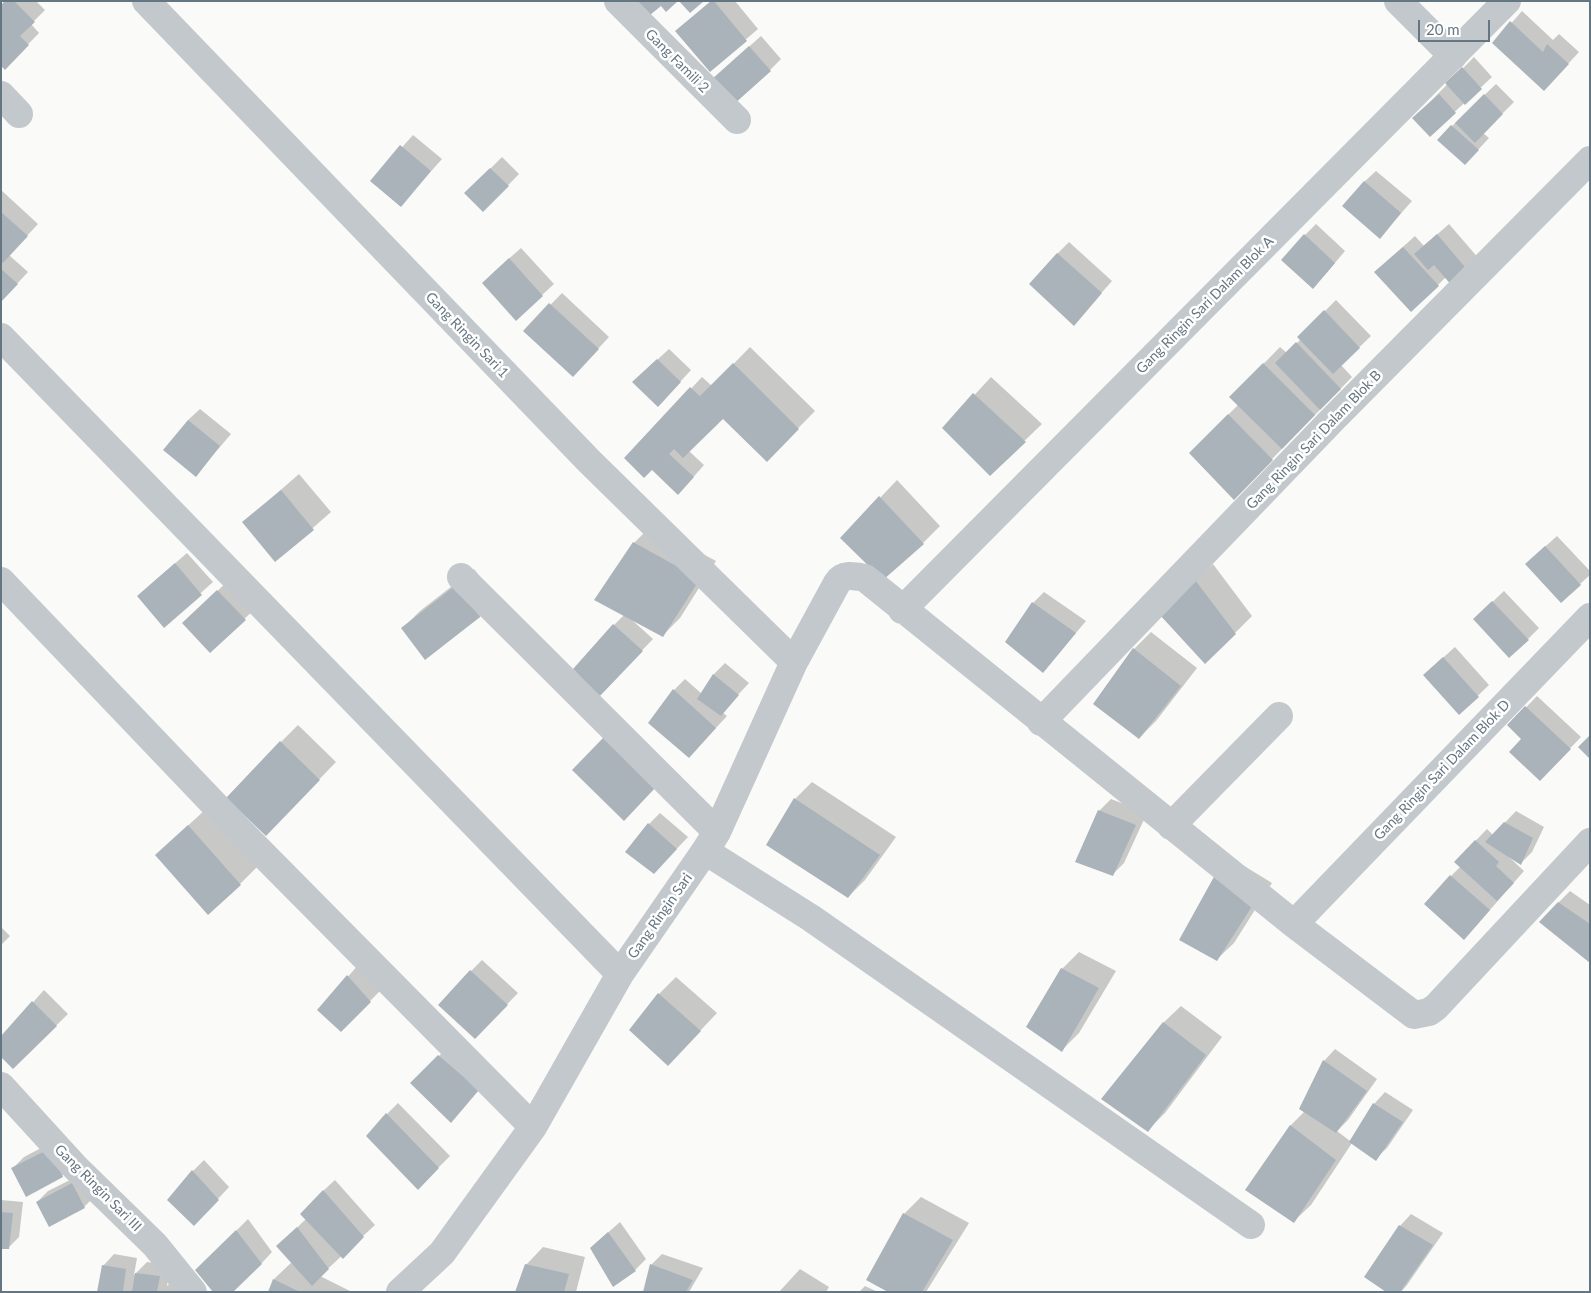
<!DOCTYPE html>
<html>
<head>
<meta charset="utf-8">
<style>
	body { margin:0 }
	#map { position:relative; width:1591px; height:1293px; overflow:hidden; background:#fafaf8; font-family:Lato,sans-serif }
	canvas { display:block }
	.frame { position:absolute; inset:0; border:2px solid #657683; pointer-events:none }
	.scale { position:absolute; left:1418px; top:20px; width:72px; height:22px; box-sizing:border-box; border:2px solid #657683; border-top:0; padding-left:6px; font-size:15px; line-height:18px; white-space:nowrap; color:#657683; -webkit-text-stroke:4px #fff; paint-order:stroke }
</style>
</head>
<body>
<div id="map">
<canvas width="1591" height="1293"></canvas>
<div class="frame"></div>
<div class="scale">20 m</div>
</div>
<script>
const c = document.querySelector('canvas').getContext('2d');
c.lineJoin = 'round';
function paint(path, color) {
  c.fillStyle = color;
  c.fill(path, 'evenodd');
}
function stroke(path, color, width, dash) {
  c.strokeStyle = color;
  c.lineWidth = width;
  c.lineCap = dash ? 'butt' : 'round';
  c.setLineDash(dash || []);
  c.stroke(path);
}
function drawText(font, color, halo, rows, align = 'center') {
  c.font = font + ' Lato,sans-serif';
  c.lineWidth = 5;
  c.setLineDash([]);
  c.textBaseline = 'middle';
  c.strokeStyle = halo;
  c.fillStyle = color;
  for (const [text, x, y, turn = 0] of rows) {
    c.save();
    c.translate(x, y);
    c.rotate((+turn || 0) * Math.PI / 180);
    c.textAlign = isNaN(turn) ? turn : align;
    if (halo) c.strokeText(text, 0, 0);
    c.fillText(text, 0, 0);
    c.restore();
  }
}
const shadow = new Path2D(`
	M7,1h29l9,9 -14,14 8,9 -34,35z
	M711,1h24l23,28 -48,41 -33,-39z
	M1522,11l31,29 6,-6 20,18 -24,26 -61,-35z
	M761,36l20,23 -11,11 -46,-1z
	M1474,57l18,20 -62,58 -5,-28z
	M1496,84l18,18 -31,31 6,5 -13,14 -24,-26z
	M413,135l29,24 -42,47 -28,-25z
	M502,157l17,17 -36,37 -17,-18z
	M1376,171l36,30 -32,36 -16,-55z
	M1,190l37,34 -29,31 19,17 -27,29z
	M1316,224l29,27 -21,25 -19,-41z
	M1449,224l31,36 -34,17 -8,8 -51,-24 28,-25 9,10z
	M1069,242l43,39 -38,43 -17,-70z
	M521,248l33,36 -38,35 -22,-47z
	M562,293l47,44 -25,27 -59,-33z
	M1336,300l35,36 -30,29 11,12 -118,121 -44,-45 49,-49 -8,-7 49,-50 7,6 14,-14 -2,-2z
	M750,347l65,64 -48,49 -44,-44 -34,35 15,14 -15,17 -63,-24 76,-81 10,9z
	M669,349l22,21 -22,24 -24,-23z
	M991,377l51,47 -52,50 -46,-46z
	M200,409l31,25 -35,41 -8,-55z
	M299,474l32,38 -56,49 -31,-39z
	M897,480l43,46 -17,17 -81,-5z
	M651,526l65,35 -36,57 -17,17 -31,-15 21,19 -54,56 15,-70 10,-10 10,-72z
	M1557,536l33,35v4l-10,9 -42,-31z
	M187,553l26,29 -49,44 -14,-41z
	M1213,564l39,52 -47,47 -28,-66z
	M474,569l23,30 -17,18 -54,41 -23,-30 17,-17z
	M229,580l27,28 -46,43 -15,-39z
	M1504,591l35,37 -11,11 -42,-31z
	M1044,592l42,29 -43,51 -10,-69z
	M1151,632l46,36 -41,53 -17,17 -5,-89z
	M1455,647l34,38 -29,28 -24,-49z
	M725,663l24,20 -27,29 5,4 -38,41 -15,-67 11,-11 17,15 12,-20z
	M1537,696l44,41 -30,31 -42,-43z
	M298,725l38,37 -53,55 -2,-75z
	M812,782l84,55 -31,43 -17,17 -53,-98z
	M1111,799l36,14 -23,50 -11,11 -14,-63z
	M206,809l51,58 -17,17 -84,-29z
	M1516,811l28,16 -12,25 -11,11 -12,-6 15,14 -49,56 -24,-51 10,-10 -5,-5 31,-32 6,6z
	M660,813l28,24 -23,24 -16,-37z
	M1233,859l39,24 -38,60 -18,17z
	M1570,891l20,14v56l-32,-58z
	M1,927l9,9 -9,9z
	M1079,952l37,19 -37,62 -17,17v-81z
	M482,960l36,33 -32,33 -15,-55z
	M359,964l22,26 -40,40 -22,-20z
	M676,977l41,36 -32,34 -26,-53z
	M44,990l24,24 -55,54 -12,-30z
	M1181,1006l41,31 -57,76 -17,17 15,-107z
	M450,1045l39,33 -38,43 -39,-38z
	M1335,1049l42,30 -29,41 -11,11 13,10 24,-37 11,-12 28,18 -26,38 -12,11 -23,-16 -41,62 -18,17 -46,-32 44,-65 14,-14 19,-50z
	M398,1103l52,53 -32,32 -31,-74z
	M60,1138l14,27 -12,11 -49,-8 11,-11z
	M204,1160l25,27 -24,26 -12,-42z
	M84,1173l11,23 -11,11 -47,-5 11,-11z
	M335,1180l40,45 -55,51 32,16h-83l5,-13 18,-17 -14,-16 28,-27 17,-28z
	M921,1197l48,26 -43,69h-35l13,-78z
	M1,1200l22,2 -4,35 -11,11 -7,-1z
	M1411,1214l32,19 -36,52 -6,7h-13l12,-66z
	M248,1219l24,33 -11,12 -65,7z
	M620,1222l26,37 -11,11 -32,-33z
	M543,1247l42,10 -9,35h-60l10,-27z
	M114,1254l23,4 -3,17 13,-13 23,3 -3,21 7,-6 13,12h-88l4,-26z
	M662,1254l41,14 -14,24h-45l7,-27z
	M800,1269l29,18 -3,5h-47z
	M865,1286l13,6h-19z`);
const building = new Path2D(`
	M5,1h9l21,21 -15,14 9,9 -24,25 -4,-4v-61z
	M633,1h45l-12,11 -5,-6 -11,9z
	M679,1h25l-14,12z
	M711,1h3l33,40 -37,31 -35,-41z
	M1510,21l33,31 4,-8 22,20 -25,27 -52,-48z
	M749,46l22,25 -38,34 -22,-25z
	M1462,67l20,22 -17,16 -20,-22z
	M1439,94l17,19 -26,24 -18,-19z
	M1484,94l19,20 -28,29 -20,-20z
	M1451,125l28,25 -14,15 -28,-25z
	M400,145l31,26 -30,36 -31,-26z
	M490,168l19,18 -26,26 -19,-19z
	M1364,181l37,32 -21,26 -38,-33z
	M1,212l27,24 -25,27 -2,-2z
	M1304,234l31,29 -22,26 -32,-29z
	M1437,234l33,39 -17,14 -19,-22 -6,5 -14,-16z
	M1403,247l36,39 -28,26 -37,-40z
	M1057,253l45,40 -28,33 -45,-42z
	M509,258l34,38 -27,25 -34,-38z
	M1,269l17,15 -17,18z
	M549,303l50,46 -26,28 -50,-46z
	M1324,310l36,38 -27,26 -36,-37z
	M1296,342l45,47 -21,21 -45,-47z
	M657,359l24,23 -23,25 -26,-25z
	M733,363l66,66 -32,33 -44,-43 -40,39 -9,-9 -5,5 25,23 -16,18 -26,-25 -8,8 -20,-20 66,-71 14,13 -4,-4z
	M1263,363l52,52 -33,34 -53,-52z
	M973,393l53,49 -36,34 -48,-48z
	M1228,414l45,46 -39,40 -45,-47z
	M188,420l32,26 -24,31 -33,-27z
	M281,490l33,40 -39,32 -33,-40z
	M879,496l45,48 -41,36 -43,-42z
	M633,542l67,37 -37,58 -69,-37z
	M1545,546l36,39 -20,18 -36,-39z
	M175,563l27,32 -38,33 -27,-32z
	M1195,580l41,54 -31,30 -46,-50z
	M456,585l24,32 -55,43 -24,-32z
	M217,590l29,30 -36,33 -28,-30z
	M1492,601l37,39 -20,18 -36,-39z
	M1032,602l44,31 -33,40 -38,-31z
	M613,624l30,27 -44,46 -26,-28z
	M1133,648l48,38 -42,53 -46,-35z
	M1443,657l36,40 -20,18 -36,-40z
	M713,674l26,21 -18,21 -24,-17z
	M673,689l43,39 -27,30 -41,-35z
	M1525,706l46,43 -31,32 -31,-29 12,-13 -14,-14z
	M1590,735v24l-12,-12z
	M604,737l52,50 -32,34 -52,-51z
	M280,741l40,39 -54,56 -40,-38z
	M794,798l86,57 -32,43 -82,-53z
	M1098,810l38,15 -23,51 -38,-14z
	M1504,822l29,16 -12,27 -36,-23z
	M648,823l29,26 -23,25 -29,-22z
	M188,825l53,60 -33,30 -53,-60z
	M1475,840l24,22 -3,4 18,17 -17,18 -43,-39z
	M1215,875l41,25 -39,61 -38,-21z
	M1450,875l40,35 -26,30 -40,-36z
	M1558,902l32,22v39l-51,-41z
	M1061,968l38,20 -37,64 -36,-25z
	M470,970l38,35 -33,34 -37,-34z
	M347,975l24,27 -30,30 -24,-22z
	M658,993l43,38 -33,35 -39,-36z
	M32,1001l25,25 -44,43 -12,-12v-21z
	M1163,1022l43,33 -58,77 -47,-33z
	M438,1055l41,35 -28,33 -41,-40z
	M1323,1060l44,31 -31,42 -37,-24z
	M1373,1103l30,19 -27,39 -27,-19z
	M386,1113l53,55 -21,22 -52,-54z
	M1290,1125l46,35 -42,63 -49,-33z
	M49,1149l14,28 -37,20 -15,-29z
	M192,1170l27,30 -25,26 -27,-26z
	M72,1183l13,25 -36,19 -13,-25z
	M323,1190l41,47 -21,22 -43,-45z
	M1,1212l12,1 -4,36h-8z
	M903,1213l50,27 -31,52h-34l-22,-12z
	M1399,1225l34,20 -33,47h-14l-22,-15z
	M297,1227l32,42 -17,17 -36,-40z
	M236,1230l26,34 -29,28h-20l-18,-22z
	M608,1232l28,39 -23,16 -23,-39z
	M525,1264l44,10 -5,18h-49z
	M650,1264l43,16 -7,12h-43z
	M102,1265l24,4 -3,23h-26z
	M135,1273l25,3 -3,16h-25z
	M273,1279l27,13h-32z`);
const minor = new Path2D(`
	M146,1l443,460 205,201
	M618,1l119,119
	M1398,1l55,55
	M1,95l18,19
	M1,337l619,637
	M461,577l256,255
	M1,581l233,244 299,302
	M902,610l605,-609
	M1041,722l291,-302 258,-260
	M1171,826l108,-110
	M705,851l106,67 440,307
	M1294,924l296,-307
	M1,1086l74,81 80,78 38,47
	M400,1292l42,-39 91,-126 87,-153 85,-123 12,-19 77,-170 43,-79c6,-10 18,-7 28,-5l429,346 120,91 15,-3 7,-5 154,-165`);
const streetNames = [
	["Gang Famili 2",677,61,45],
	["Gang Ringin Sari Dalam Blok A",1205,305,-45],
	["Gang Ringin Sari 1",467,335,46],
	["Gang Ringin Sari Dalam Blok B",1314,440,-46],
	["Gang Ringin Sari Dalam Blok D",1442,770,-46],
	["Gang Ringin Sari",660,916,-55],
	["Gang Ringin Sari III",98,1188,45]
];
paint(shadow, '#0003');
paint(building, '#aab3b9');
stroke(minor, '#c3c8cc', 28);
drawText('14px', '#657683', '#fff', streetNames);
</script>
</body>
</html>
